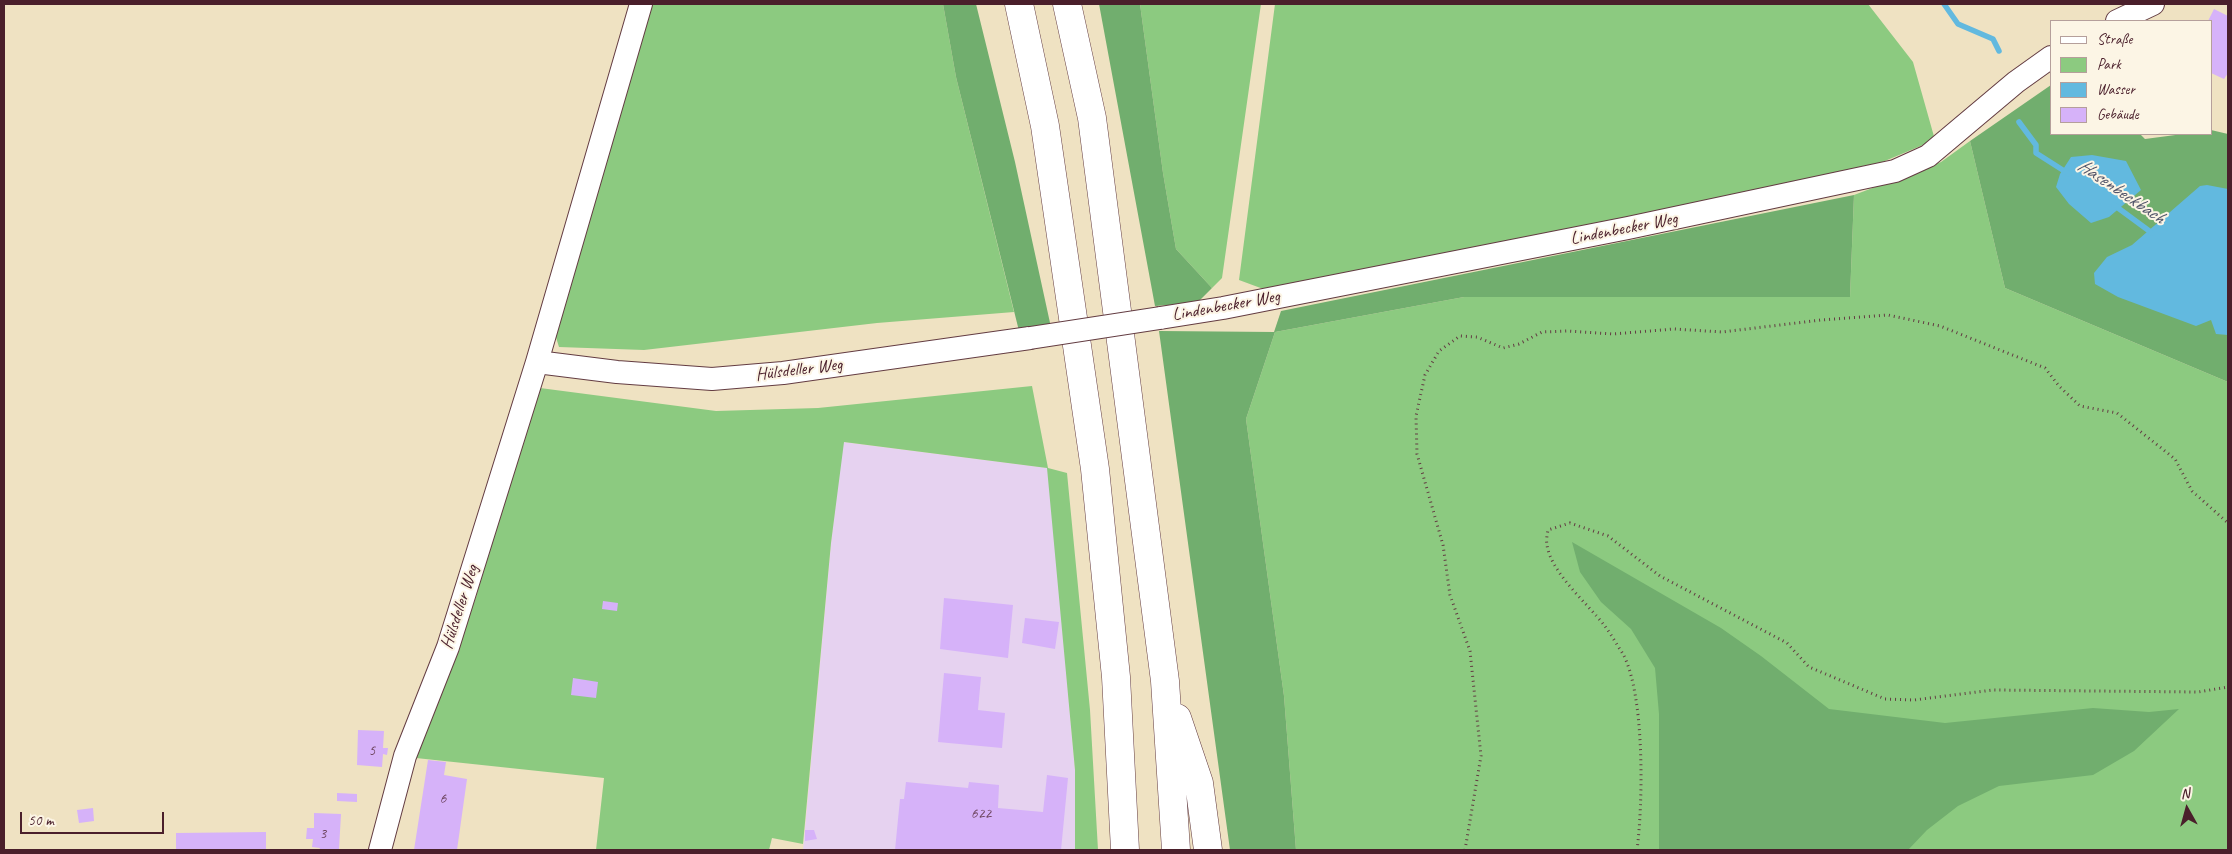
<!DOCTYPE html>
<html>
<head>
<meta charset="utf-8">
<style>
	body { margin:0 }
	#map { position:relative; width:2232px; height:854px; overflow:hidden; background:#efe2c2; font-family:Caveat,sans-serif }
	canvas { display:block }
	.frame { position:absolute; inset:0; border:5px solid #4a1f2b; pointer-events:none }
	.legend { position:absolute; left:2050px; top:20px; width:162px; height:115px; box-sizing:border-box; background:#fcf5e5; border:1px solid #b59f9b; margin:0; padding:6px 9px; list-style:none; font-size:15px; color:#4a1f2b }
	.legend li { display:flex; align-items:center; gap:10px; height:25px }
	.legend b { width:25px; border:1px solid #b59f9b }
	.north { position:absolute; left:2162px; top:784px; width:50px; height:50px; -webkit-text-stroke:4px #fcf5e5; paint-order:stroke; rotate:353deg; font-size:14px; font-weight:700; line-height:20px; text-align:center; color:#4a1f2b }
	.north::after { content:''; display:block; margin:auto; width:18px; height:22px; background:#4a1f2b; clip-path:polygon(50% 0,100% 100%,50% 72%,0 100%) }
	.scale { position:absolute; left:20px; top:812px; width:144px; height:22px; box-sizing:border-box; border:2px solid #4a1f2b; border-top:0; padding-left:6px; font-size:15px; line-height:18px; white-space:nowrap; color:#4a1f2b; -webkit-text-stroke:4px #fcf5e5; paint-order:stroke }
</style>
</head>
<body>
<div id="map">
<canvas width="2232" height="854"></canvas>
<div class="frame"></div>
<ul class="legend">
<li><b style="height:6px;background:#fff"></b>Straße</li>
<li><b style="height:14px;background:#8cca80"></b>Park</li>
<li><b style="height:14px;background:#62b9df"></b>Wasser</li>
<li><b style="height:14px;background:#d6b2f9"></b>Gebäude</li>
</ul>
<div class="north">N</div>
<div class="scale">50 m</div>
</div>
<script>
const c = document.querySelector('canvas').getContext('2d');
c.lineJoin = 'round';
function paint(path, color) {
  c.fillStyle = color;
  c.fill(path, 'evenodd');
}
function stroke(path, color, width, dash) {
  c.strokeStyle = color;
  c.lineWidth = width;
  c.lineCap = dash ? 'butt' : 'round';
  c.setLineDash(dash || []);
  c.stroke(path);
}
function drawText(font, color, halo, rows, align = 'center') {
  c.font = font + ' Caveat,sans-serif';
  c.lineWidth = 4;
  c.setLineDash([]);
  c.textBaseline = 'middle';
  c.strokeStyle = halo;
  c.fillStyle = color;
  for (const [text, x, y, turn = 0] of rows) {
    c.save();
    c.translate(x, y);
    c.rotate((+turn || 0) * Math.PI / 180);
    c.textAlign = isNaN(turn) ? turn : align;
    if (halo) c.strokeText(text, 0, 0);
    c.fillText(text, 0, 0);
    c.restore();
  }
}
const built = new Path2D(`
	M843,442l205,26 27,302v80h-272l28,-307z`);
const green = new Path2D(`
	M651,4h292l13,73 58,235 -137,11 -233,27 -85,-3 -5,-16z
	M1140,4h121l-39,274 -10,10 -36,-39 -13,-76z
	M1275,4h593l45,58 22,78 -86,36 -583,114 -27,-10z
	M1970,141l35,147 223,94v468h-932l-12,-154 -38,-277 29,-87 189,-35h386l4,-102 87,-33z
	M1032,386l16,82 19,5 23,237 8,140h-23v-80l-28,-302 -203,-26 -13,101 -28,301 -31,-6 -3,12h-173l8,-72 -188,-20 60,-161 14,-55 50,-154 176,23 102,-3z`);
const forest = new Path2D(`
	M943,4h33l39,158 37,170 -33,-1 -63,-254z
	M1099,4h41l23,169 13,76 36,39 -15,15 -42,3z
	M2051,85v49h89l5,5 38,-5h28v-4l17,4v248l-223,-94 -35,-147z
	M1854,195l-4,102h-386l-189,35 -29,87 38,277 12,154h-66l-71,-519 115,1 7,-21z
	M1572,542l149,86 40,28 68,53 116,14 148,-15 56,4 30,-3 -45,42 -41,24 -94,11 -41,20 -31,24 -19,20h-249v-136l-4,-46 -24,-39 -30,-27 -21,-30z`);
const water = new Path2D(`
	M2092,155l34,6 15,29 -32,27 -18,6 -22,-19 -13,-17 4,-13 11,-17z
	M2207,185l21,4v146l-12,-1 -5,-14 -15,6 -78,-29 -23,-13 -1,-11 13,-16 25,-12 68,-59z`);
const stream = new Path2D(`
	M1944,4l14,20 35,15 6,12
	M2019,122l17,23v8l33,21
	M2114,205l38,28`);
const building = new Path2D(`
	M2214,9l14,7v57l-4,6 -13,-6v-52h-3z
	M944,598l69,7 -5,53 -68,-9z
	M603,601l15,2 -1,8 -15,-2z
	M1025,618l34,4 -4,27 -33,-6z
	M944,673l37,4 -3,33 27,3 -3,35 -64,-6z
	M573,678l25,4 -2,16 -25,-3z
	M358,730l26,1 -1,17h5l-1,7 -4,-1 -1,13 -25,-2z
	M428,760l18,2 -2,13 23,4 -10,71h-43z
	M1047,775l21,3 -7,72h-166l5,-51h4l2,-17 62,6 1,-6 30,3 -1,23 45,4z
	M337,793l20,1v8l-20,-1z
	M93,808l1,13 -15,2 -2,-13z
	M314,813l27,1 -2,35 -20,1 1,-2 -8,-1 1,-8h-7l1,-11h7z
	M805,830h9l3,9 -12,2z
	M266,832v18h-90v-17z`);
const path = new Path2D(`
	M1465,850l16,-94 -11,-105 -20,-56 -7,-50 -26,-91 -1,-38 9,-41 14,-24 21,-15 17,1 26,11 16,-4 23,-12 25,-1 46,3 61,-5 48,3 99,-12 67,-5 52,11 105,42 14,18 21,20 37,7 58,46 17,32 36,32
	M1637,850c6,-46 8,-155 -14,-196 -6,-9 -12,-20 -19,-29 -16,-21 -53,-52 -57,-80 -1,-4 0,-10 1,-15l22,-7 38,13 52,40 127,67 22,24 76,32 29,1 79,-10 205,2 30,-5`);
const street = new Path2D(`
	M2117,21l36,-17
	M1160,318l63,-10 405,-80 267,-57 33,-15 88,-74 35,-25
	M537,362l80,10 95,7 71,-6 247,-35
	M380,850l25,-94 43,-109 89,-285 104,-358`);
const highway = new Path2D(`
	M1019,4l26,122 50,343 21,208 9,173
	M1067,4l25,114 73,563 11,169
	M1177,718l22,65 9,67`);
const streetBridge = new Path2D(`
	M1030,338l130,-20`);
const numberNames = [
	["5",372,751],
	["6",443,799],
	["622",981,814],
	["3",323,834]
];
const streetNames = [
	["Lindenbecker Weg",1624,229,-11],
	["Lindenbecker Weg",1226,306,-10],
	["Hülsdeller Weg",799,370,-7],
	["Hülsdeller Weg",460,607,-72]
];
const waterNames = [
	["Hasenbeckbach",2121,192,34]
];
paint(built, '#e6d2f0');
paint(green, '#8cca80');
paint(forest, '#71ae6e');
paint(water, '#62b9df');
stroke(stream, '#62b9df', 5.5);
paint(building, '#d6b2f9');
stroke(street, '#633c42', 24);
stroke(highway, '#633c42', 29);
stroke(path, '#633c42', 3, [1, 4]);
stroke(street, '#fff', 22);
stroke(highway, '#fff', 28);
stroke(streetBridge, '#633c42', 24, []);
stroke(streetBridge, '#fff', 22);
drawText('15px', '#6d445e', null, numberNames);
drawText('18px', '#4a1f2b', '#fcf5e5', streetNames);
drawText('italic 19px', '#52556a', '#fcf5e5', waterNames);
</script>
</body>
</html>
